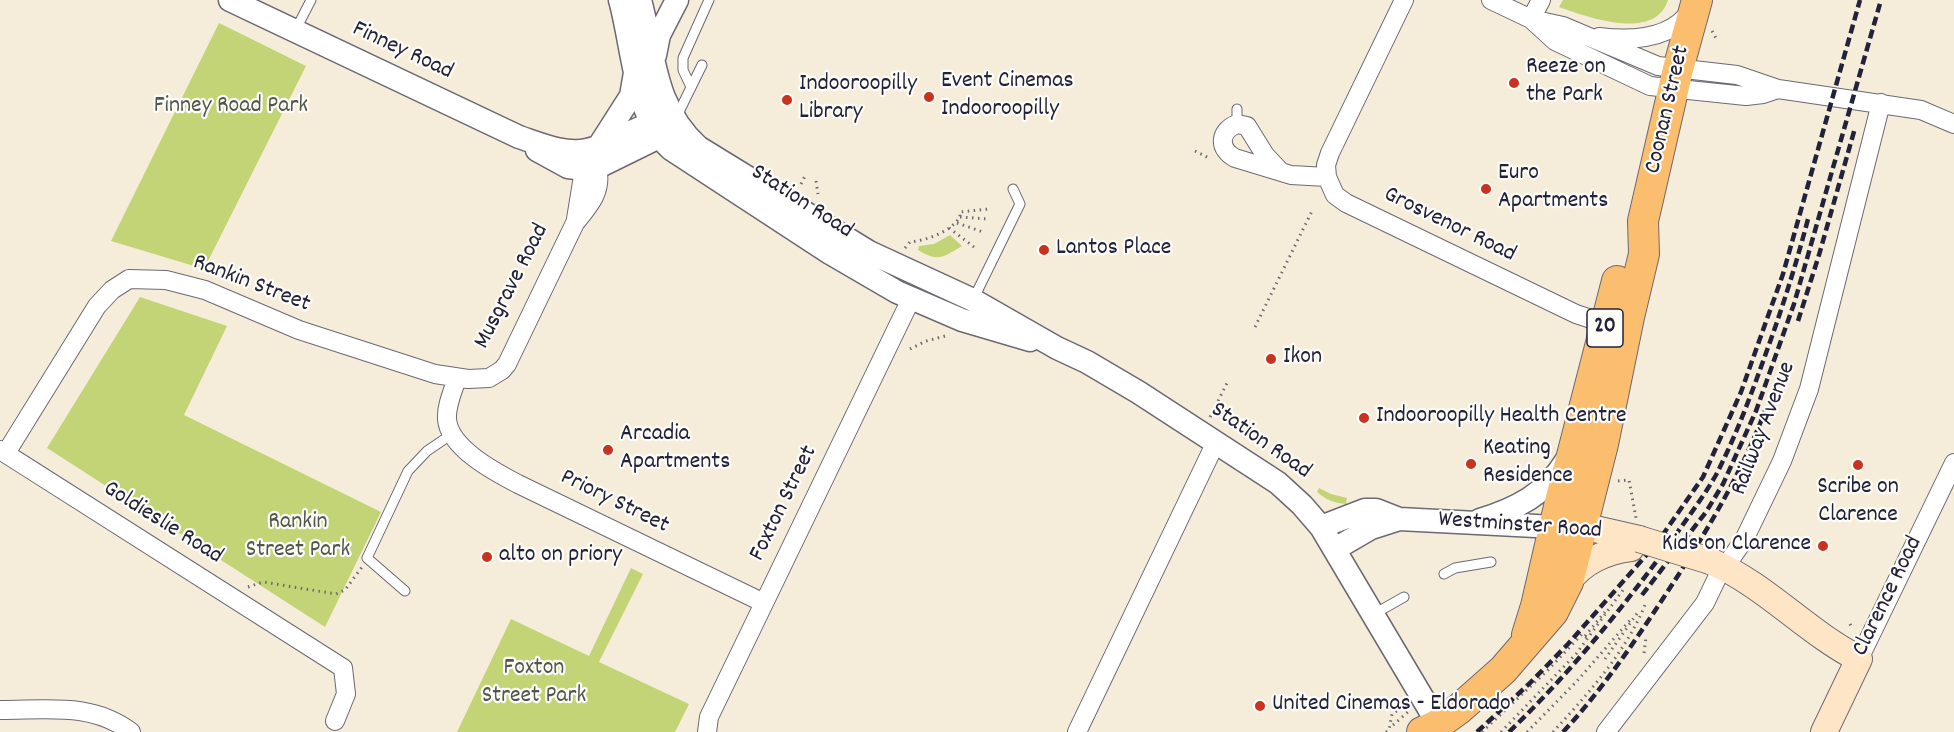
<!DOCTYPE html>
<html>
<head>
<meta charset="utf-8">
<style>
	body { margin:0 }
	canvas { display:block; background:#f5edda }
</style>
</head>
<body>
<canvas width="1954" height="732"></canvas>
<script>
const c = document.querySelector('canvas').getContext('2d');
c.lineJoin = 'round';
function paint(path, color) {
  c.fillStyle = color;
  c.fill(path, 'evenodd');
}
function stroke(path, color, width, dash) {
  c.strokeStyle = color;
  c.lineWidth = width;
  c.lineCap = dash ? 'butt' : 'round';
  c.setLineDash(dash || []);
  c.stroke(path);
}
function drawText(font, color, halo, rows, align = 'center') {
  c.font = font + ' Dekko,sans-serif';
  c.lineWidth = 4.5;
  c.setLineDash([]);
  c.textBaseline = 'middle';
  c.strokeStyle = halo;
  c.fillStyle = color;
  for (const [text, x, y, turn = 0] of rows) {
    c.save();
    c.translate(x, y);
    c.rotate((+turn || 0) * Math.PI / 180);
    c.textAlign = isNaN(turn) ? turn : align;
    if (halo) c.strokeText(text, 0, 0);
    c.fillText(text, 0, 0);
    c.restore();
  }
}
const green = new Path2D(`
	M1563,0h105c-13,42 -81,17 -109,7z
	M219,23l87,43 -102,203 -93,-28z
	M950,235l12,11c-20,12 -24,16 -44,4l1,-4 15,-2z
	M140,297l87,29 -43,89 197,97 -56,115 -278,-179z
	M1319,488l12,6 16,4 -1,6c-12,-1 -20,-4 -29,-12z
	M631,568l12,6 -44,88 90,42 -14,28h-218l54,-113 78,37z`);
const path = new Path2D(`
	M1712,31l5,9
	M1195,151l16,8
	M816,181l2,13
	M801,184l4,-8
	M960,217l28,2
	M957,223l26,9
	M949,228l25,19
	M905,248l5,-6c18,-2 40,-10 50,-25v-5l29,-3
	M1255,327l58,-118
	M910,349l16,-8 23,-6
	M1210,417l18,-36
	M1618,481l11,-1 7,38
	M248,587l15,-5 73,12 9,-4 17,-23
	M1850,624l1,2
	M1585,636l20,-24
	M1644,653l2,-16
	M1605,659l33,-47
	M1393,725l16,-14
	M1386,732l3,-2 3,-16 11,-7
	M1482,732l67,-63 33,-35 6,4
	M1501,732l75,-78 47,-64
	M1527,732l50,-51 54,-62
	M1553,732c34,-37 73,-80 92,-127`);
const service = new Path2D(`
	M295,31l16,-31
	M691,87l-8,-17v-12l26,-58
	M1237,109v15
	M676,118l26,-53
	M973,300l47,-96 -7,-15
	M1444,574l11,-6 36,-6
	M405,591l-38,-33 41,-87 19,-20 25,-17
	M1374,614l30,-17`);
const minor = new Path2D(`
	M1491,0l40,19 32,7 95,40 79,9 41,14 143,21 33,14
	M1531,19l24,22 95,45 96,10 17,-2 15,-5
	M1531,19l10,-19
	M1599,37c33,4 73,2 92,-27
	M1279,170l-14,-15 -18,-29 -10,-2c-18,7 -19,25 -2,34l56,17 36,2 8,18 11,8 230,111 30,10
	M1327,177l-1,-12 4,-12 74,-153
	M576,219l7,-43 5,-18
	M457,378c-4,13 -11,28 -10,41 2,29 48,53 71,65l246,119
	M0,450l343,218 3,26 -11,27
	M6,453l91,-147 15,-16 17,-11 37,1 39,10 94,40 136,44 33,5 21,-1 13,-8 5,-6 68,-141c14,-17 28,-32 22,-55l-9,-8
	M1859,659l95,-196
	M0,710c47,0 92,-8 131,22
	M707,732l2,-15 202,-418
	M1077,732l139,-290
	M1606,732l99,-129 12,-25 27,-38 38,-79 27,-72 72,-286`);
const tertiary = new Path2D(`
	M230,0l289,137c21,7 46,18 68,13 28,-6 51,-26 80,-30
	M620,0c13,46 14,116 51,149l159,104 67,39 65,28 68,20
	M640,0c15,55 13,106 58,147l171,105 104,48 84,48 30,14 51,30 140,91 24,22 19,22 117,197
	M655,55l4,-20 18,-35
	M599,146l32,-50 4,-23
	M537,150l31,17 24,3 67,-33 11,-10
	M1480,520c36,-11 66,-26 86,-59
	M1321,527l44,-17h11l23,9 156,8
	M1335,549l36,-21 28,-9`);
const secondary = new Path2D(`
	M1582,526l57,13
	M1710,561c56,24 95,70 149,98l-35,73
	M1568,582c14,-20 38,-31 63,-34`);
const primary = new Path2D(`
	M1527,635l9,-29 24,-104 57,-221
	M1422,732l15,-7 22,-16 44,-39 50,-58 15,-30 35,-138 26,-127 15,-63 -1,-33 35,-152 19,-69`);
const rail = new Path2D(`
	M1798,321l21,-66 36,-127
	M1642,595l64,-83 17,-28 33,-73 38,-107 87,-304
	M1477,732l53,-49 38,-39 89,-101 46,-66 38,-85 42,-118 77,-274
	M1509,732c58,-56 108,-117 156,-182 17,-25 36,-49 51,-75 20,-39 35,-80 50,-122 16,-44 30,-88 42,-134
	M1563,732c39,-42 70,-88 101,-135 40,-61 77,-121 102,-189`);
const secondaryBridge = new Path2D(`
	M1639,539l71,22`);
const markers = [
	[1514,83,6,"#c8321e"],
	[929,97,6,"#c8321e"],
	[787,100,6,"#c8321e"],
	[1486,189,6,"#c8321e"],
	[1044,250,6,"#c8321e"],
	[1271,359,6,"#c8321e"],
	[1364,418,6,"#c8321e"],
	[608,450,6,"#c8321e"],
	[1471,464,6,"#c8321e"],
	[1858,465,6,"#c8321e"],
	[1823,546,6,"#c8321e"],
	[487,557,6,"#c8321e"],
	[1260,706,6,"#c8321e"]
];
const shields = [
	[1605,328,36]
];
const shieldNames = [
	["20",1605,328]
];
const streetNames = [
	["Finney Road",402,52,25],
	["Coonan Street",1669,110,-77],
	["Station Road",801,203,33],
	["Grosvenor Road",1449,226,26],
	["Rankin Street",251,285,21],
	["Musgrave Road",513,287,-63],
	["Railway Avenue",1765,429,-69],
	["Station Road",1260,442,35],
	["Priory Street",614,503,26],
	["Foxton Street",785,504,-64],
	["Goldieslie Road",162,524,32],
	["Westminster Road",1520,527,4],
	["Clarence Road",1889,597,-64]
];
const poiNames = [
	["Reeze on",1526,69],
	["the Park",1526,97],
	["Event Cinemas",941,83],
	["Indooroopilly",941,111],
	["Indooroopilly",799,86],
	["Library",799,114],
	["Euro",1498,175],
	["Apartments",1498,203],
	["Lantos Place",1056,250],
	["Ikon",1283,359],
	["Indooroopilly Health Centre",1376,418],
	["Arcadia",620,436],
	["Apartments",620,464],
	["Keating",1483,450],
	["Residence",1483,478],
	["Scribe on",1858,489,"center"],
	["Clarence",1858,517,"center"],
	["Kids on Clarence",1811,546,"right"],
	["alto on priory",499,557],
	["United Cinemas - Eldorado",1272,706]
];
const parkNames = [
	["Finney Road Park",231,108],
	["Rankin",298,524],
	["Street Park",298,552],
	["Foxton",534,670],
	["Street Park",534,698]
];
paint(green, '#c3d477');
stroke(service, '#6c6973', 11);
stroke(minor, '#6c6973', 20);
stroke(tertiary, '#6c6973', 25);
stroke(secondary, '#6c6973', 28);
stroke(primary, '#6c6973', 32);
stroke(path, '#6c6973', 3, [1.5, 4.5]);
stroke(service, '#fff', 9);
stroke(minor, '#fff', 18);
stroke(tertiary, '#fff', 22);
stroke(secondary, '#fde5c5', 26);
stroke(primary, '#fbbe6e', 30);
stroke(rail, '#22223b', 4.5, [9, 4.5]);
stroke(secondaryBridge, '#6c6973', 28, []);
stroke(secondaryBridge, '#fde5c5', 26);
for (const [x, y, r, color] of markers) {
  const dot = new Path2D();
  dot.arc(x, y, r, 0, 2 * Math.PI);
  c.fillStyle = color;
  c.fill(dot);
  stroke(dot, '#fdfcf7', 2);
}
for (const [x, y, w] of shields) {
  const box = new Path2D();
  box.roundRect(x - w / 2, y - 19, w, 38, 4.5);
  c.fillStyle = '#fdfcf7';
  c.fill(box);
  stroke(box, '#22223b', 1.5);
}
drawText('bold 22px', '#22223b', null, shieldNames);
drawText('24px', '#22223b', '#fdfcf7', streetNames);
drawText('24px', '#22223b', '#fdfcf7', poiNames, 'left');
drawText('24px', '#52574d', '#fdfcf7', parkNames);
</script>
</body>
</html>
